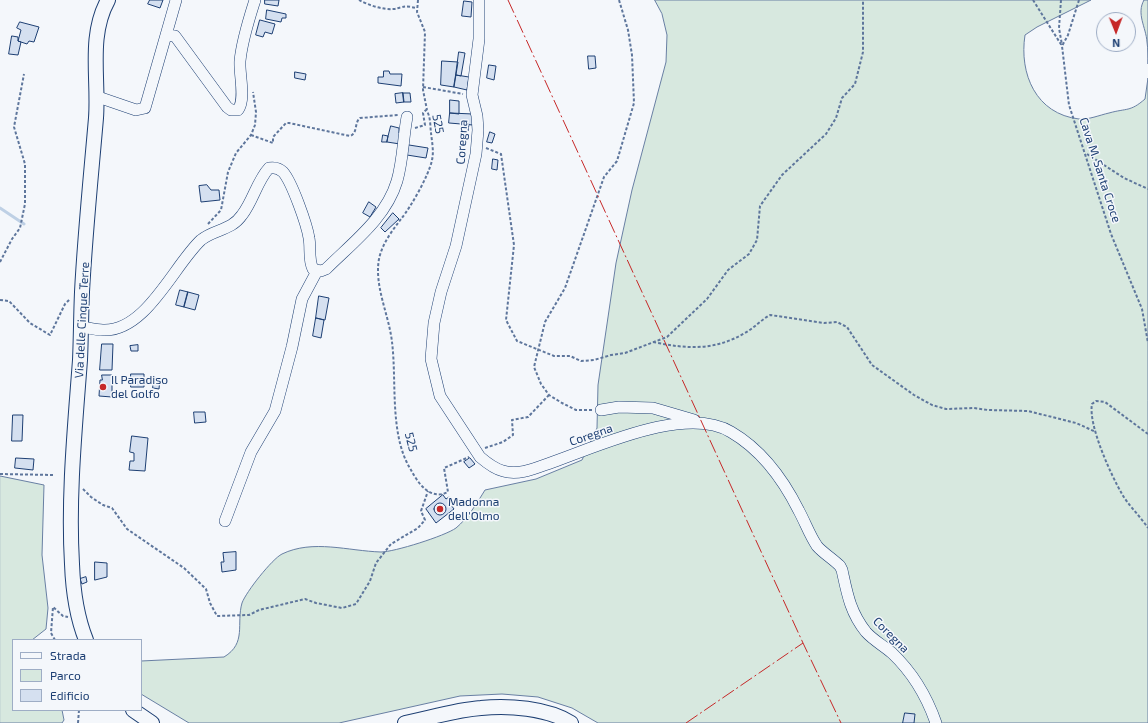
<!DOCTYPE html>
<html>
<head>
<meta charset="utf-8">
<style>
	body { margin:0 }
	#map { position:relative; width:1148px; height:723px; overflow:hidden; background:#f4f7fb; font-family:"Exo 2",sans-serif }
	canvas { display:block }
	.legend { position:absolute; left:12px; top:639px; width:130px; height:72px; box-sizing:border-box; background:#f4f7fb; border:1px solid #9eadc5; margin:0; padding:5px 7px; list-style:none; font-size:12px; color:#1d3f73 }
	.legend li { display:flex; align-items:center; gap:8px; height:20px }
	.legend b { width:20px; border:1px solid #9eadc5 }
	.north { position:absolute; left:1096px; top:12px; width:40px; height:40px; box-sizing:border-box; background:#f4f7fb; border:1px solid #9eadc5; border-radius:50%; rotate:179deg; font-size:11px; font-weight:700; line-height:16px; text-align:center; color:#1d3f73 }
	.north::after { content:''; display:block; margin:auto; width:14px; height:18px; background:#c62828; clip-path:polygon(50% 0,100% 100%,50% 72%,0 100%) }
</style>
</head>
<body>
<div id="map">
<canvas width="1148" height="723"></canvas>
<ul class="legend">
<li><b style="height:5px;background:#f4f7fb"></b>Strada</li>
<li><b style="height:11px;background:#d7e8df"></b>Parco</li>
<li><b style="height:11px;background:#d5e0f0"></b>Edificio</li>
</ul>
<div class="north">N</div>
</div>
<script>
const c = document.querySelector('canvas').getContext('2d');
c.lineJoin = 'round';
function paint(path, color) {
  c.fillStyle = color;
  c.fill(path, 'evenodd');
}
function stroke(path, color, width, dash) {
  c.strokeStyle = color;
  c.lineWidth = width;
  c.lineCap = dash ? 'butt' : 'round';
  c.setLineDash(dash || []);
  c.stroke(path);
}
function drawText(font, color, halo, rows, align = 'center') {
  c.font = font + ' "Exo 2",sans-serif';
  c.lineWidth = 3;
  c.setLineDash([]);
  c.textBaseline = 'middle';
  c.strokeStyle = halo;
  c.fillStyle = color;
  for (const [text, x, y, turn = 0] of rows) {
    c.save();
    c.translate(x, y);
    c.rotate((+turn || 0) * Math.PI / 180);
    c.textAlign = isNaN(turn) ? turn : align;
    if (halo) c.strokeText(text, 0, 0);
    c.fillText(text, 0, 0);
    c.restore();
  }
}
const green = new Path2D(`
	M655,0h436l-54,27 -12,8c-6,39 11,79 54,84 9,1 21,-4 30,-6 18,-5 21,-1 36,-14l3,-21v645h-550l-26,-15 -34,-11 -36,-3 -42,2 -121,27h-150l-48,-29v-33l83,-4c23,-14 12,-33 18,-54 4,-11 30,-44 40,-49 31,-15 66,-3 99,-2 13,0 64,-16 75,-24 12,-10 21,-25 29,-38l51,-11 46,-19 15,-32 1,-43 18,-122 16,-73 34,-128 1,-27 -5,-21z
	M1144,0h4v64c0,-7 0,-15 -1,-22 -1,-15 -11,-28 -3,-42z
	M0,476l44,9 -2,70 6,53 -2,21 -14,11h-19v70h49l2,10 -2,3h-62z`);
const stream = new Path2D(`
	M0,208l24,16`);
const building = new Path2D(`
	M150,0h13l-3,8 -12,-4z
	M265,0h14l-1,6 -13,-2z
	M464,1l8,1 -1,15 -9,-1z
	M267,10l19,4v4h-4l-1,4 -15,-3z
	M260,20l15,4 -3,10 -7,-2 -2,5 -7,-2z
	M20,22l19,5 -5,15 -5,-1 -2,3 -9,-3 3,-11 -4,-2z
	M12,36l6,1v4l3,1 -3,13 -9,-1z
	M459,52l6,1 -4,23 -5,-1z
	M588,56h7l1,12 -7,1z
	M442,61l16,1 -4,25 -13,-2z
	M489,65l7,1 -2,14 -7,-2z
	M384,71h5l1,3h12l-1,12 -23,-3v-6h5z
	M295,72l11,2 -1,6 -10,-2z
	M456,75l13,2 -2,13 -13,-3z
	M403,93l1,9 -8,1 -1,-9z
	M403,93h7l1,9h-7z
	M450,100l9,1v13l-9,-1z
	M450,113l23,1v11l-24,-2z
	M461,124h8l-1,7h-7z
	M391,126l8,2v5h2l-1,11 -13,-2z
	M490,132l5,2 -3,9 -5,-1z
	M383,135l5,1 -1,6h-5z
	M409,145l19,3 -2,10 -19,-3z
	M493,159l5,1 -1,10 -5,-1z
	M207,185l4,5h8l1,10 -19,2 -2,-16z
	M369,202l7,5 -6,10 -7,-4z
	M393,213l6,6 -14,13 -4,-4z
	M180,290l8,2 -4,15 -8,-2z
	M188,292l11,3 -4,15 -11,-3z
	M319,296l10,2 -4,22 -9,-2z
	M316,318l8,2 -3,18 -8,-2z
	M102,344h11l-1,26h-12z
	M138,345v6h-7l-1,-5z
	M131,374h13v13h-13z
	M102,375h10v22l-13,-1 1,-16h2z
	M154,378h6l-1,11 -6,-1z
	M194,412h11l1,10 -11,1z
	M13,415h10l-1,26h-10z
	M132,436l16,2 -3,33 -16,-1 1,-9h4v-8l-4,-1z
	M16,458l18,1 -1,11 -18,-2z
	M470,458l5,6 -6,4 -5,-6z
	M443,495l3,4 3,-2 4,3v4l-2,1 3,4 -18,14 -10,-14z
	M434 509a6 6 0 1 1 12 0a6 6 0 1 1-12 0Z
	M236,552v18l-14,2 -1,-10h3l-1,-9z
	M95,562l12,1v14l-12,3z
	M86,577l1,5 -5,2 -2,-5z
	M905,713l10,1 -1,9h-11z`);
const path = new Path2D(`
	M359,0c9,5 24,10 35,9 11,-2 9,-4 22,-1
	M418,0l-1,12 8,20 -2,58 4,20
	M1033,0l29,46
	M1061,0l-2,28 3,17
	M1079,0l-11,35 -6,11 7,59 42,129 31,75 6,34
	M423,87l40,7
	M415,128l10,-3 -2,-12 3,-3c5,6 4,16 5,23 1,9 3,19 1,27 -3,15 -21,47 -31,59 -9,12 -19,25 -22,40 -5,27 10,56 13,83 5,40 -3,93 19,128 7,13 19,31 37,22l-4,-24 25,-11
	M251,135l22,8v-6l13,-14h3l61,13c8,-3 4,-13 10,-18l38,-3
	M486,148l15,6 13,91 -8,75 11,21 37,15h16l11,5 13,-1 17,-5 14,-2 42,-16 40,-38 21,-29 21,-16 8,-14 3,-34 22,-31 44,-41 10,-16 6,-20 13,-14 8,-32v-52
	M1087,154l37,24 24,11
	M208,224l13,-14 7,-38 8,-19 15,-18 4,-10 1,-13 -3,-20
	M0,262l12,-23 8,-11 5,-24v-40l-11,-37 10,-53
	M0,300l9,1 21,22 20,12 15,-31 5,-5
	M653,342c34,7 61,9 92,-9 9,-5 16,-13 25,-18l54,8 13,-1 10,5 25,38 42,30 18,10 14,4 28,-1 14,2 40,1 48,12 20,9
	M592,410h-16l-14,-7 -13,-8 -8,-11 -7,-17 11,-45 20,-34 39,-111 13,-16 17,-58 -2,-48 -4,-25 -9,-30
	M1148,434l-43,-32 -9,-1 -4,3c-4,21 19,71 30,90 7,12 18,22 26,34
	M485,448l18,-6 10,-7 -1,-15 16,-3 21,-22
	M0,474l53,1
	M83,489l8,8 12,8 9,3 15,21 57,39 22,21 4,14 7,13 32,-1 10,-5 46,-11 11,4 26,5 14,-4 14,-23 6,-18 15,-19 27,-16 7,-8 -4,-9 7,-20
	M55,640l-4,-7 2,-26 10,9 5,1
	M78,723l1,-13`);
const minor = new Path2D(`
	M479,0v39l-7,56 5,21 1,14 -2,24 -20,92 -15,46 -7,31 -3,36 9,37 40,61c7,6 15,12 23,14 17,5 35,-4 50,-9 46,-16 133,-57 178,-30 31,18 52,47 68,79 6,11 11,25 18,35 6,7 16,13 23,20l2,4c5,23 8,42 24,62 7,8 18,14 26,21 20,19 35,44 44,70
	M166,35l10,-35
	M98,97l38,13 9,-2 21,-73 9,1 52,71 4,3h7c8,-11 1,-36 2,-49 2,-21 9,-42 15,-61
	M82,327c7,1 14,3 21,3 43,2 71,-65 98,-90 13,-11 30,-9 41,-25 11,-14 15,-34 27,-47 6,-1 10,0 14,4 9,10 24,53 26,66 2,10 -1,22 4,31l8,2 5,-2c26,-26 60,-51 71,-88 6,-21 6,-42 10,-64
	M601,410l18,-3 34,1 41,12
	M225,521l26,-69 24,-41 17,-64 10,-48 15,-28`);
const major = new Path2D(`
	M86,640c-10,-25 -13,-49 -14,-76 -4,-67 3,-137 8,-204 1,-22 1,-45 2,-68 3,-58 9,-116 14,-174 3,-39 -8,-82 12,-118
	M133,710l19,13
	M405,723c25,-5 50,-13 76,-15 27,-3 66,0 90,15`);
const power = new Path2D(`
	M508,0l295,643 38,80
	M686,723l117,-80`);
const markers = [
	[103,387,4,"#c62828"],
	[440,509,4,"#c62828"]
];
const streetNames = [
	["525",438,124,79],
	["Coregna",462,142,-86],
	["Cava M. Santa Croce",1100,170,72],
	["Via delle Cinque Terre",82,320,-87],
	["Coregna",591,435,-19],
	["525",411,442,76],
	["Coregna",891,635,45]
];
const poiNames = [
	["Il Paradiso",111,380],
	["del Golfo",111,394],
	["Madonna",448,502],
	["dell'Olmo",448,516]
];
paint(green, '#d7e8df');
stroke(green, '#687fa3', 1);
stroke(stream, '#bed0e5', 3);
paint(building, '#d5e0f0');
stroke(building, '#1d3f73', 1);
stroke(minor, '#1d3f73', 12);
stroke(major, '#1d3f73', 16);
stroke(path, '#5e769c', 2, [3, 2]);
stroke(minor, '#f4f7fb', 11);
stroke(major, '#f4f7fb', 14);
stroke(power, '#c62828', 1, [14, 3, 2, 3]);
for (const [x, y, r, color] of markers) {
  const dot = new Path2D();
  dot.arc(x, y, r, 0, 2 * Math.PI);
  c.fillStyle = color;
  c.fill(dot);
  stroke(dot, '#f4f7fb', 1.5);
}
drawText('12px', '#1d3f73', '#f4f7fb', streetNames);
drawText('12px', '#1d3f73', '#f4f7fb', poiNames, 'left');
</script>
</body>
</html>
